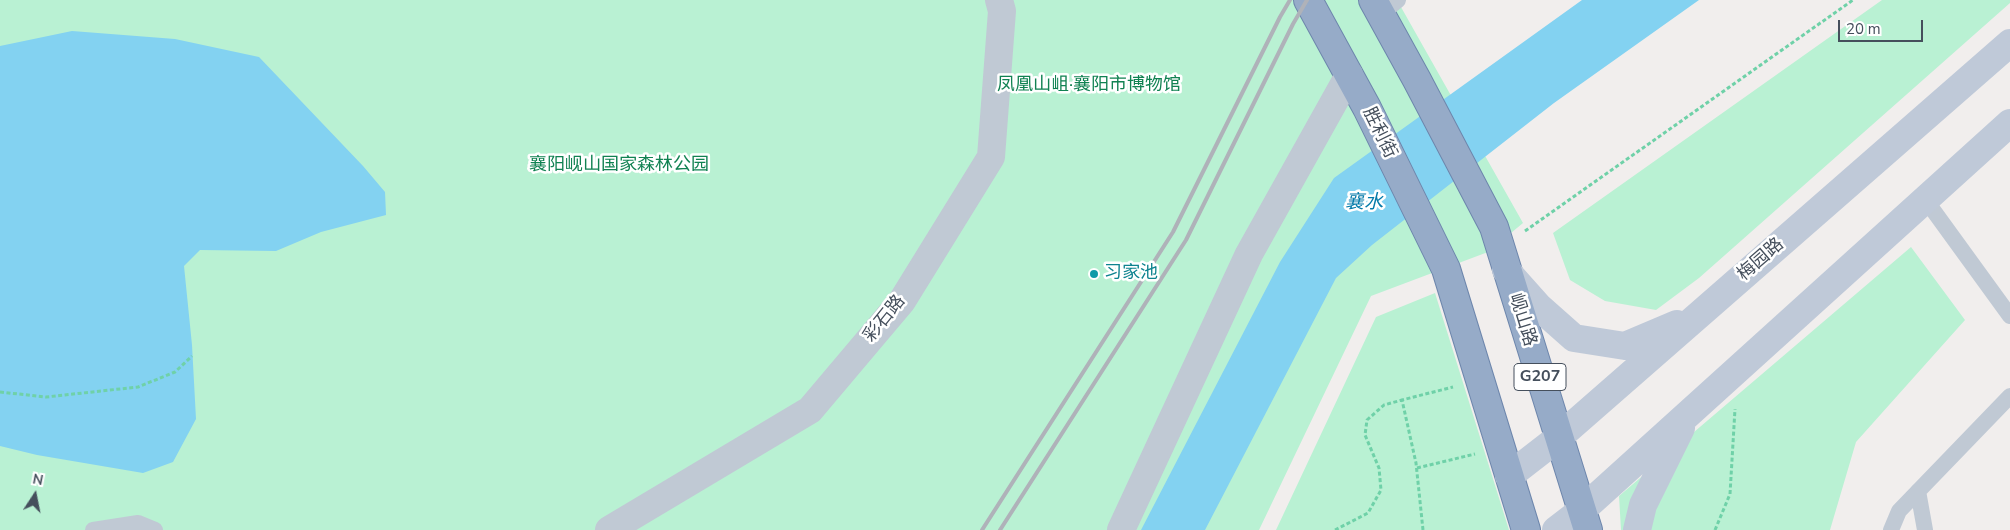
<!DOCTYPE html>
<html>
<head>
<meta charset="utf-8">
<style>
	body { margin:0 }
	#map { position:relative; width:2010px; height:530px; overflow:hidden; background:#f1eeed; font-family:"Nunito Sans",sans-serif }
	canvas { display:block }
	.north { position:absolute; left:10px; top:470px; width:50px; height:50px; -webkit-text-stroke:4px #fff; paint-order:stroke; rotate:11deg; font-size:14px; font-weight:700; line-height:20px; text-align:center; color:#454f5c }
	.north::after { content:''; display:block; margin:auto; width:18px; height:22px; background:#454f5c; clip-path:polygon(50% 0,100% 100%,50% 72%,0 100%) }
	.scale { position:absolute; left:1838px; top:20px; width:85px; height:22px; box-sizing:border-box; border:2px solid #454f5c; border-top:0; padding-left:6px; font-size:15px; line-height:18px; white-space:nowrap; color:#454f5c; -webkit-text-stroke:4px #fff; paint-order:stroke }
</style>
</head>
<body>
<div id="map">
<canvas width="2010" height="530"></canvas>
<div class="north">N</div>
<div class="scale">20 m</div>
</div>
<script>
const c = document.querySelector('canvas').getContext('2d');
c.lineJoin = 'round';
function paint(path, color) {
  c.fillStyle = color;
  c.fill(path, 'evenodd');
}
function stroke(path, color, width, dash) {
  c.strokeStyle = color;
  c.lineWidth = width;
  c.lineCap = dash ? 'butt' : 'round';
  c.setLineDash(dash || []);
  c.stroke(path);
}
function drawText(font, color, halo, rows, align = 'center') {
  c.font = font + ' "Nunito Sans","Noto Sans SC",sans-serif';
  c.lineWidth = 5;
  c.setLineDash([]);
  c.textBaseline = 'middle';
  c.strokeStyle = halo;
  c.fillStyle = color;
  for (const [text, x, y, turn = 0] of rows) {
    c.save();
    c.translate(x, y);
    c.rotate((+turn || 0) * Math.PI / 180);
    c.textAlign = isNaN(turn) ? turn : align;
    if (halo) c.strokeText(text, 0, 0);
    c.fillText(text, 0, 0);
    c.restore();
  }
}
const green = new Path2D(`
	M0,0h1397l126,223 -35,29 -117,44 -112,234h-1259z
	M1882,0h128v3l-311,275 -43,32 -51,-9 -35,-21 -17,-47z
	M1911,247l54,73 -109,122 -26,88h-209l-2,-34z
	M1435,293l74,237h-233l100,-213z`);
const water = new Path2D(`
	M1582,0h117l-145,103 -182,142 -36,33 -131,252h-64l139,-268 54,-84z
	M72,31l103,8 84,18 104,109 22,26 1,23 -65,17 -45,19 -76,-1 -16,16 8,79 4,74 -23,43 -30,11 -106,-18 -37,-9v-400z`);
const path = new Path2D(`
	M1525,231l328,-231
	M0,392l46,5 92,-10 37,-15 17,-16
	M1417,468l58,-14
	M1335,530l33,-17 13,-23 -2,-22 -14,-33 2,-15 17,-15 18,-5
	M1423,530l-7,-67 -14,-63 51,-13
	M1715,530l15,-36 5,-85`);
const service = new Path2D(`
	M1381,14l17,-14
	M1925,199l85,117
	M1918,491l7,39
	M93,530l45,-7 17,7
	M1891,530l8,-19 111,-115`);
const minor = new Path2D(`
	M1121,530l128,-276 100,-179`);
const tertiary = new Path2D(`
	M609,530l201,-120 92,-109 89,-144 11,-146 -3,-11`);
const secondary = new Path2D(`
	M1506,270l33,37 35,31 51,8 52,-22
	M1509,476l49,-38 452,-395
	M1556,530l26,-20 428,-387
	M1637,530l6,-25 38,-77`);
const trunk = new Path2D(`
	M1308,0l59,108 79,161 80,261
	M1373,0l44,80 77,147 94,303`);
const rail = new Path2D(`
	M982,530l191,-298 107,-215 10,-17
	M1000,530l186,-290 107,-216 14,-24`);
const markers = [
	[1094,274,5,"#0f9aa8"]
];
const shields = [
	[1540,377,52]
];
const shieldNames = [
	["G207",1540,377]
];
const parkNames = [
	["凤凰山岨·襄阳市博物馆",1089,86],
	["襄阳岘山国家森林公园",619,166]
];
const streetNames = [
	["胜利街",1379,133,64],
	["梅园路",1761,260,-41],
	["彩石路",885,319,-51],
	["岘山路",1522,320,73]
];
const cultureNames = [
	["习家池",1104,274]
];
const waterNames = [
	["襄水",1364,203]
];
paint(green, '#b9f1d3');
paint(water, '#83d2f1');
stroke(trunk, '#6d86ac', 30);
stroke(path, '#6fd1a8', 3, [4, 2.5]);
stroke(service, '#c0c9d4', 16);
stroke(minor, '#c0c9d4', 28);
stroke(tertiary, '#c0c9d4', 28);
stroke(secondary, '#bfc9d8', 28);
stroke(trunk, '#96abc8', 28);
stroke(rail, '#afb2b9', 4);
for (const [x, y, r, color] of markers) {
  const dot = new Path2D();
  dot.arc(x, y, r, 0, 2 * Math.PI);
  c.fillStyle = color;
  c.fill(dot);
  stroke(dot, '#fff', 2);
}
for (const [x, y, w] of shields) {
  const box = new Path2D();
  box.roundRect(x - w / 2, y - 13.5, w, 27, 4);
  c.fillStyle = '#fff';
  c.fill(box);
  stroke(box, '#454f5c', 1);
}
drawText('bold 16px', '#454f5c', null, shieldNames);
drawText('18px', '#118252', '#fff', parkNames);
drawText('18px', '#454f5c', '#fff', streetNames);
drawText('18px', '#0d838f', '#fff', cultureNames, 'left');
drawText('italic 19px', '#047aa9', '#fff', waterNames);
</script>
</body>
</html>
